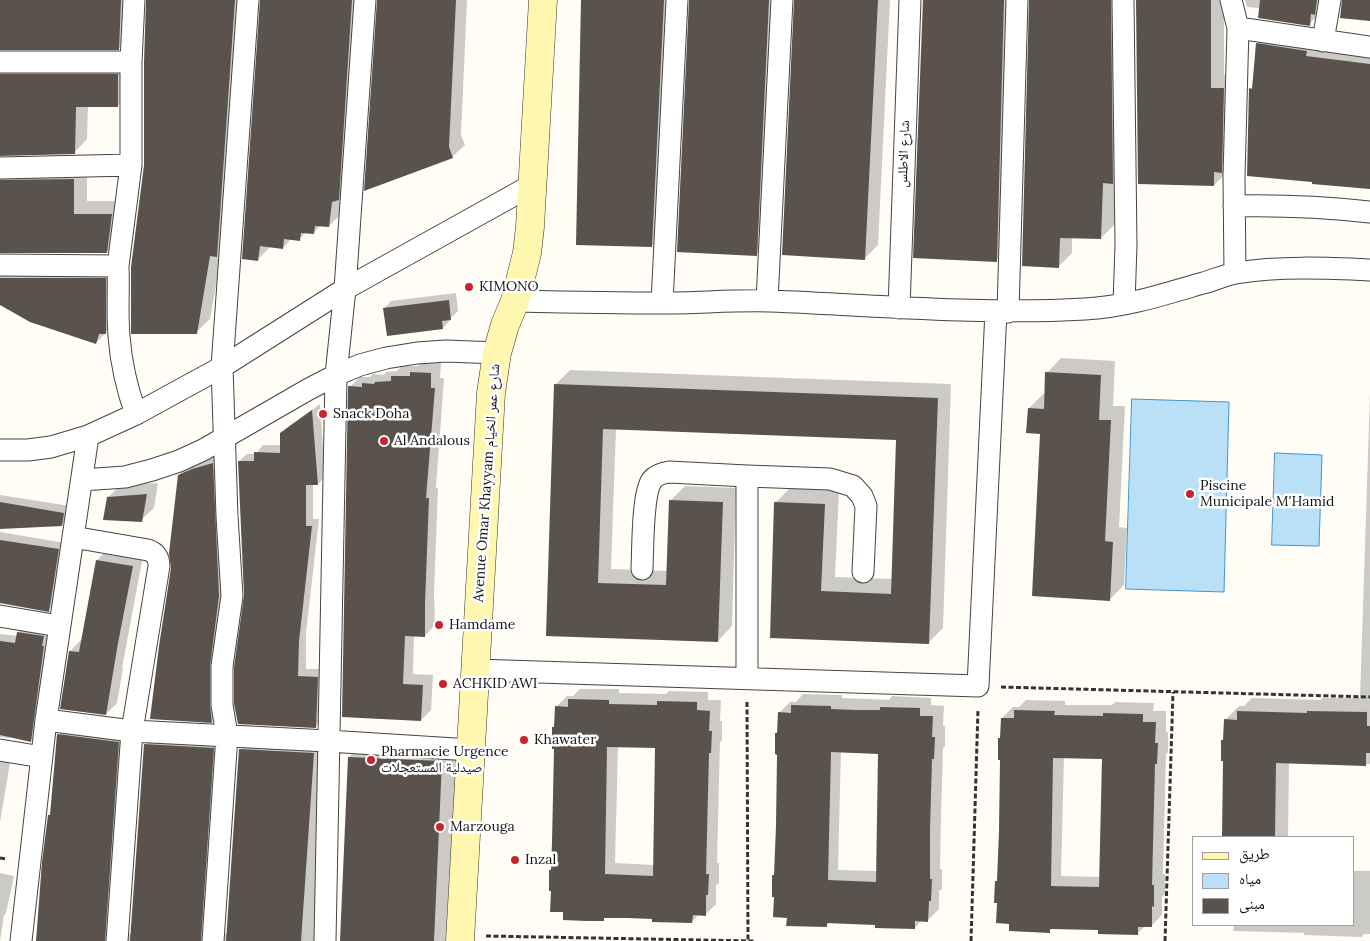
<!DOCTYPE html>
<html>
<head>
<meta charset="utf-8">
<style>
	body { margin:0 }
	#map { position:relative; width:1370px; height:941px; overflow:hidden; background:#fffdf5; font-family:Lora,"Noto Naskh Arabic",serif }
	canvas { display:block }
	.legend { position:absolute; left:1192px; top:836px; width:162px; height:90px; box-sizing:border-box; background:#fff; border:1px solid #a0a0a0; margin:0; padding:6px 9px; list-style:none; font-size:15px; color:#111 }
	.legend li { display:flex; align-items:center; gap:10px; height:25px }
	.legend b { width:25px; border:1px solid #a0a0a0 }
</style>
</head>
<body>
<div id="map">
<canvas width="1370" height="941"></canvas>
<ul class="legend">
<li><b style="height:6px;background:#fff6b0"></b>طريق</li>
<li><b style="height:14px;background:#b9e0f7"></b>مياه</li>
<li><b style="height:14px;background:#5a524d"></b>مبنى</li>
</ul>
</div>
<script>
const c = document.querySelector('canvas').getContext('2d');
c.lineJoin = 'round';
function paint(path, color) {
  c.fillStyle = color;
  c.fill(path, 'evenodd');
}
function stroke(path, color, width, dash) {
  c.strokeStyle = color;
  c.lineWidth = width;
  c.lineCap = dash ? 'butt' : 'round';
  c.setLineDash(dash || []);
  c.stroke(path);
}
function drawText(font, color, halo, rows, align = 'center') {
  c.font = font + ' Lora,"Noto Naskh Arabic",serif';
  c.lineWidth = 5;
  c.setLineDash([]);
  c.textBaseline = 'middle';
  c.strokeStyle = halo;
  c.fillStyle = color;
  for (const [text, x, y, turn = 0] of rows) {
    c.save();
    c.translate(x, y);
    c.rotate((+turn || 0) * Math.PI / 180);
    c.textAlign = isNaN(turn) ? turn : align;
    if (halo) c.strokeText(text, 0, 0);
    c.fillText(text, 0, 0);
    c.restore();
  }
}
const water = new Path2D(`
	M1132,399l97,3 -5,190 -98,-3z
	M1275,453l47,2 -3,91 -47,-1z`);
const shadow = new Path2D(`
	M0,0h134l-2,35 -13,13h-119l2,7 129,7v30l-13,14h-30l-1,33 -13,14 -74,1 2,8 85,4v35h38l-5,38 -14,13 -106,-1 2,7 116,8 1,53 -23,24 -96,-39z
	M148,0h99l-25,251 -12,68 -14,13 -51,-167z
	M262,0h101l-22,214 -12,12 -8,-1 -8,8 -7,-1 -7,7 -7,-1 -9,10 -13,-1 -12,12z
	M379,0h88l-6,135 4,10 -13,12z
	M583,0h94l-12,232 -13,14z
	M691,0h91l-12,241 -14,13z
	M796,0h94l-12,245 -14,14z
	M924,0h93l-7,247 -14,13z
	M1031,0h88l-5,225 -13,13 -29,-1v16l-13,13z
	M1137,0h87v75h13l-10,97 -13,13z
	M1245,0h83l-5,11 -14,13 -49,-16 -13,-1z
	M1270,31l100,20v137l-120,-99 3,-3 4,-42z
	M456,293l2,18 -8,8v1l-7,8 -59,-19 7,-8z
	M1061,358l54,3 -2,45h12l-6,121 8,1 -3,57 -14,14 -68,-166 -13,-25 14,-14h3l1,-21z
	M422,362l19,1 -1,15h4l-8,110h2l-4,105 1,32 -10,11 -11,-1 -1,39 20,1 -2,35 -10,10 -78,-4 7,-329 10,-10h10l3,-3 11,1 2,-3 11,-1 5,-5h16z
	M570,370l381,14 -8,244 -14,14 -158,-5 4,-134 15,-15 49,2 -4,87 58,2 4,-140 -281,-11 -5,141 57,2 2,-70 15,-15 51,2 -4,138 -14,15 -170,-6 8,-251z
	M1370,393v371l-81,-2 -1,75h-65l1,-77 -2,-20 3,-2v-18l14,-14h5l8,-8 68,2 3,-2h37z
	M320,404l5,73 -7,7h-5v35h6l-13,114v36h19l-2,50 -8,8 -69,-132 -7,-134 8,-7h9l7,-9h18v-11l8,-8z
	M229,447l-1,258 -16,16 -39,-153 6,-93 17,-17z
	M158,483l-4,25 -13,12 -33,-23 13,-12z
	M0,495l70,11 -1,11 -7,8 -62,3z
	M0,532l65,11 -9,60 -8,7 -48,-9z
	M108,549l35,7 -21,112h1l-6,35 -11,11 -36,-63 11,-11 2,1 14,-81z
	M25,625l25,4 -12,105 -8,7 -20,-5 -1,2 -9,-1v-103l18,2v-4z
	M580,689h39v4l47,1 3,-3 39,1v8h13l-1,21h2v19l-2,2 -3,121h2v20l-3,2v19l-11,11 -6,-1 -7,8 -39,-4 -47,-2 -3,4 -39,-9 -12,-21 -2,-20 2,-2 4,-161 11,-11h6zM618,746l39,1 -3,118 -39,-2z
	M803,694l39,1v3l26,1 21,1 3,-4 39,2v7l13,1 -1,20h2v20l-2,2 -2,70 -1,51h2v20l-3,2v18l-11,11h-6l-7,8 -39,-5 -46,-1 -4,4 -38,-9 -13,-43 3,-121 -2,-20 3,-2v-18l11,-11h6zM841,751l39,1 -3,119 -39,-1z
	M1026,700l39,1v4h47l3,-3 39,1 -1,8h13v21h2v20l-2,2 -3,120h2v20l-3,3v18l-11,11h-6l-7,7 -39,-4 -46,-1 -4,3 -38,-8 -13,-22 -2,-19 2,-2 4,-162 11,-11h6zM1064,757l39,1 -3,119 -39,-1z
	M77,716l59,8 -8,209 3,1 14,-189 18,-19 68,4 -7,203 3,1 13,-184 18,-19 74,4 -14,206h-281l12,-125 2,-2 7,-79z
	M368,739l92,4 -9,198h-110l8,-184z
	M0,753l11,4 -11,65z
	M1354,871h16v63h-6l-2,3 -58,-2v-2l-71,-2 1,-6h120z
	M0,873l14,3 -8,37 -2,2 -4,26z`);
const building = new Path2D(`
	M0,0h121l-2,50h-119z
	M146,0h89l-18,257 -7,-1 -13,78h-66v-67l13,-102v-103z
	M260,0h92l-13,200 -7,2 -3,25 -14,-1 -1,8 -13,-1 -1,8 -16,-2 -1,10 -23,-3 -2,15 -16,-2z
	M377,0h79l-7,147 4,11 -89,33z
	M581,0h83l-12,247 -76,-2z
	M689,0h80l-12,256 -80,-4z
	M794,0h84l-13,260 -83,-5z
	M923,0h81l-7,262 -84,-4z
	M1029,0h82l2,184 -10,-1 -2,56 -41,-1 -1,30 -37,-2z
	M1136,0h75v88h13l-2,85 -8,-1v14l-76,-2z
	M1260,0h57l-2,15 -4,-1 -1,12 -52,-8z
	M1342,0h28v21l-30,-3z
	M1256,43l51,8 -1,5 64,8v125l-58,-5v-2l-65,-6 2,-88 3,1z
	M0,74h118v33h-42l-1,47 -75,2z
	M74,179v35h38l-5,39h-107v-73z
	M0,278h106v56h-7l-3,10 -66,-22 -30,-17z
	M449,300l2,20 -9,1 1,8 -56,7 -4,-28z
	M410,372l21,1v15h4l-9,110h3l-4,106v33l-20,-1 -2,48 20,1 -2,36 -79,-4 6,-331 14,1v-4l12,1 1,-2 16,-1v-5h19z
	M1045,372l56,3 -2,45h12l-6,121 8,1 -3,59 -78,-5 8,-162 -14,-1 2,-25 16,1z
	M554,384l384,14 -9,246 -159,-6 4,-136 51,2 -4,87 70,3 5,-154 -293,-11 -5,154 68,2 3,-85 54,2 -5,140 -172,-6z
	M312,410l6,75h-12v41h6l-13,115 -1,35 20,1 -2,51 -78,-4 -4,-20v-37l10,-72 -6,-134h16v-9l26,1v-20z
	M213,463l6,133 -9,70v39l2,18 -62,-4 9,-73 12,-78 -2,-15 9,-78 14,-6z
	M147,494l-5,28 -39,-2 4,-23z
	M0,502l64,11 -2,13 -62,3z
	M0,540l59,9 -10,63 -49,-9z
	M96,560l37,6 -15,77 -12,72 -46,-6 9,-58 10,1z
	M17,632l27,4 -2,10h2l-13,96 -31,-7v-94l15,2z
	M568,699l41,1v4l48,1v-4l40,1v8l13,1 -1,20h3l-1,22h-2l-3,121h3l-1,21h-2v21l-13,-1 -1,8 -40,-1v-3l-25,-1h-23v3h-18l-23,-1v-8h-13l1,-21h-2v-21h2l1,-28 2,-93h-2v-22h2l1,-21 13,1zM607,747l48,1 -2,128 -48,-2z
	M791,705l40,1v3l25,1h24v-3l40,1v8h13l-1,21h3l-1,22h-2l-2,71v49h2l-1,22h-2l-1,21 -13,-1v8l-40,-1v-3l-25,-1 -23,-1v4l-41,-1 1,-8 -14,-1 1,-20h-2v-22h2l2,-49 1,-71 -2,-1v-21h2l1,-21 13,1zM831,752l47,2 -2,128 -48,-2z
	M1014,710l41,1 -1,4 49,1v-3l40,1v8h13l-1,21h3l-1,21h-2l-3,121h2v22l-2,-1v21h-14v8l-40,-1v-4l-48,-1v4l-41,-2v-7l-13,-1 1,-20h-3l1,-22h2l2,-50 1,-71h-2v-22h2l1,-20h13zM1053,758l49,1 -3,128 -48,-1z
	M1237,711l70,2v-2l60,1v14h3v27h-4v13l-90,-3 -1,74h-53l1,-76h-2v-21h2l1,-21 13,1z
	M57,734l62,8 -14,199h-69l6,-79 6,-47h2z
	M144,744l70,4 -13,193h-71z
	M239,749l75,4 -13,188h-75z
	M348,757l94,4 -8,180h-94z`);
const path = new Path2D(`
	M1001,687l369,10
	M747,702l1,239
	M0,858l7,1
	M486,936l268,5
	M971,941l7,-232
	M1165,941l8,-249`);
const street = new Path2D(`
	M1123,0l3,245 -2,59
	M1231,0l7,28 -4,149 1,96
	M1238,28l132,19
	M1323,41l7,-41
	M0,62h131
	M0,168l131,-3
	M1234,206c46,-1 91,1 136,6
	M0,265l118,1 13,-101v-103l3,-62
	M118,266c1,23 -1,47 1,70 2,27 8,53 17,78
	M515,301c49,1 98,2 147,2 36,0 72,-3 108,-2 105,4 210,14 315,8 40,-2 80,-15 118,-26 11,-3 22,-8 33,-10 42,-7 92,-5 134,-3
	M767,301l15,-301
	M662,303l15,-303
	M899,308l11,-308
	M1008,312l9,-312
	M0,450h28l23,-3 37,-11 48,-22 86,-47 123,-78 187,-104
	M82,480l43,-3 27,-7 27,-9 24,-11 106,-61 27,-14 24,-10 26,-7 31,-5 29,-2 51,2
	M73,537l75,13c8,3 11,7 11,16l-27,165 -15,210
	M642,569c1,-19 0,-75 10,-89 4,-5 11,-7 17,-8l78,4 83,3 23,7 9,10 4,10 -3,66
	M0,616l59,10
	M475,670l503,16 18,-375
	M747,678v-202
	M46,720l86,11 196,10 143,9
	M0,750l42,7
	M21,941l25,-221 42,-284
	M213,941l14,-206 -5,-30v-39l10,-70 -5,-80 -5,-149 26,-367
	M325,941l11,-566 9,-86 20,-289`);
const secondary = new Path2D(`
	M460,941l31,-548 6,-40 8,-28 10,-24 12,-48 3,-26 13,-227`);
const markers = [
	[469,287,5,"#c4262e"],
	[323,414,5,"#c4262e"],
	[384,441,5,"#c4262e"],
	[1190,494,5,"#c4262e"],
	[439,625,5,"#c4262e"],
	[443,684,5,"#c4262e"],
	[524,740,5,"#c4262e"],
	[371,760,5,"#c4262e"],
	[440,827,5,"#c4262e"],
	[515,860,5,"#c4262e"]
];
const streetNames = [
	["شارع الاطلس",904,154,-88],
	["Avenue Omar Khayyam شارع عمر الخيام",487,483,-86]
];
const poiNames = [
	["KIMONO",479,287],
	["Snack Doha",333,414],
	["Al Andalous",394,441],
	["Piscine",1200,486],
	["Municipale M'Hamid",1200,502],
	["Hamdame",449,625],
	["ACHKID AWI",453,684],
	["Khawater",534,740],
	["Pharmacie Urgence",381,752],
	["صيدلية المستعجلات",381,768],
	["Marzouga",450,827],
	["Inzal",525,860]
];
paint(water, '#b9e0f7');
stroke(water, '#3f96cf', 1);
paint(shadow, '#0003');
paint(building, '#5a524d');
stroke(street, '#444', 23);
stroke(secondary, '#333', 29);
stroke(path, '#333', 3, [5, 2.5]);
stroke(street, '#fff', 21);
stroke(secondary, '#fff6b0', 28);
for (const [x, y, r, color] of markers) {
  const dot = new Path2D();
  dot.arc(x, y, r, 0, 2 * Math.PI);
  c.fillStyle = color;
  c.fill(dot);
  stroke(dot, '#fff', 2);
}
drawText('14px', '#111', '#fff', streetNames);
drawText('14px', '#111', '#fff', poiNames, 'left');
</script>
</body>
</html>
